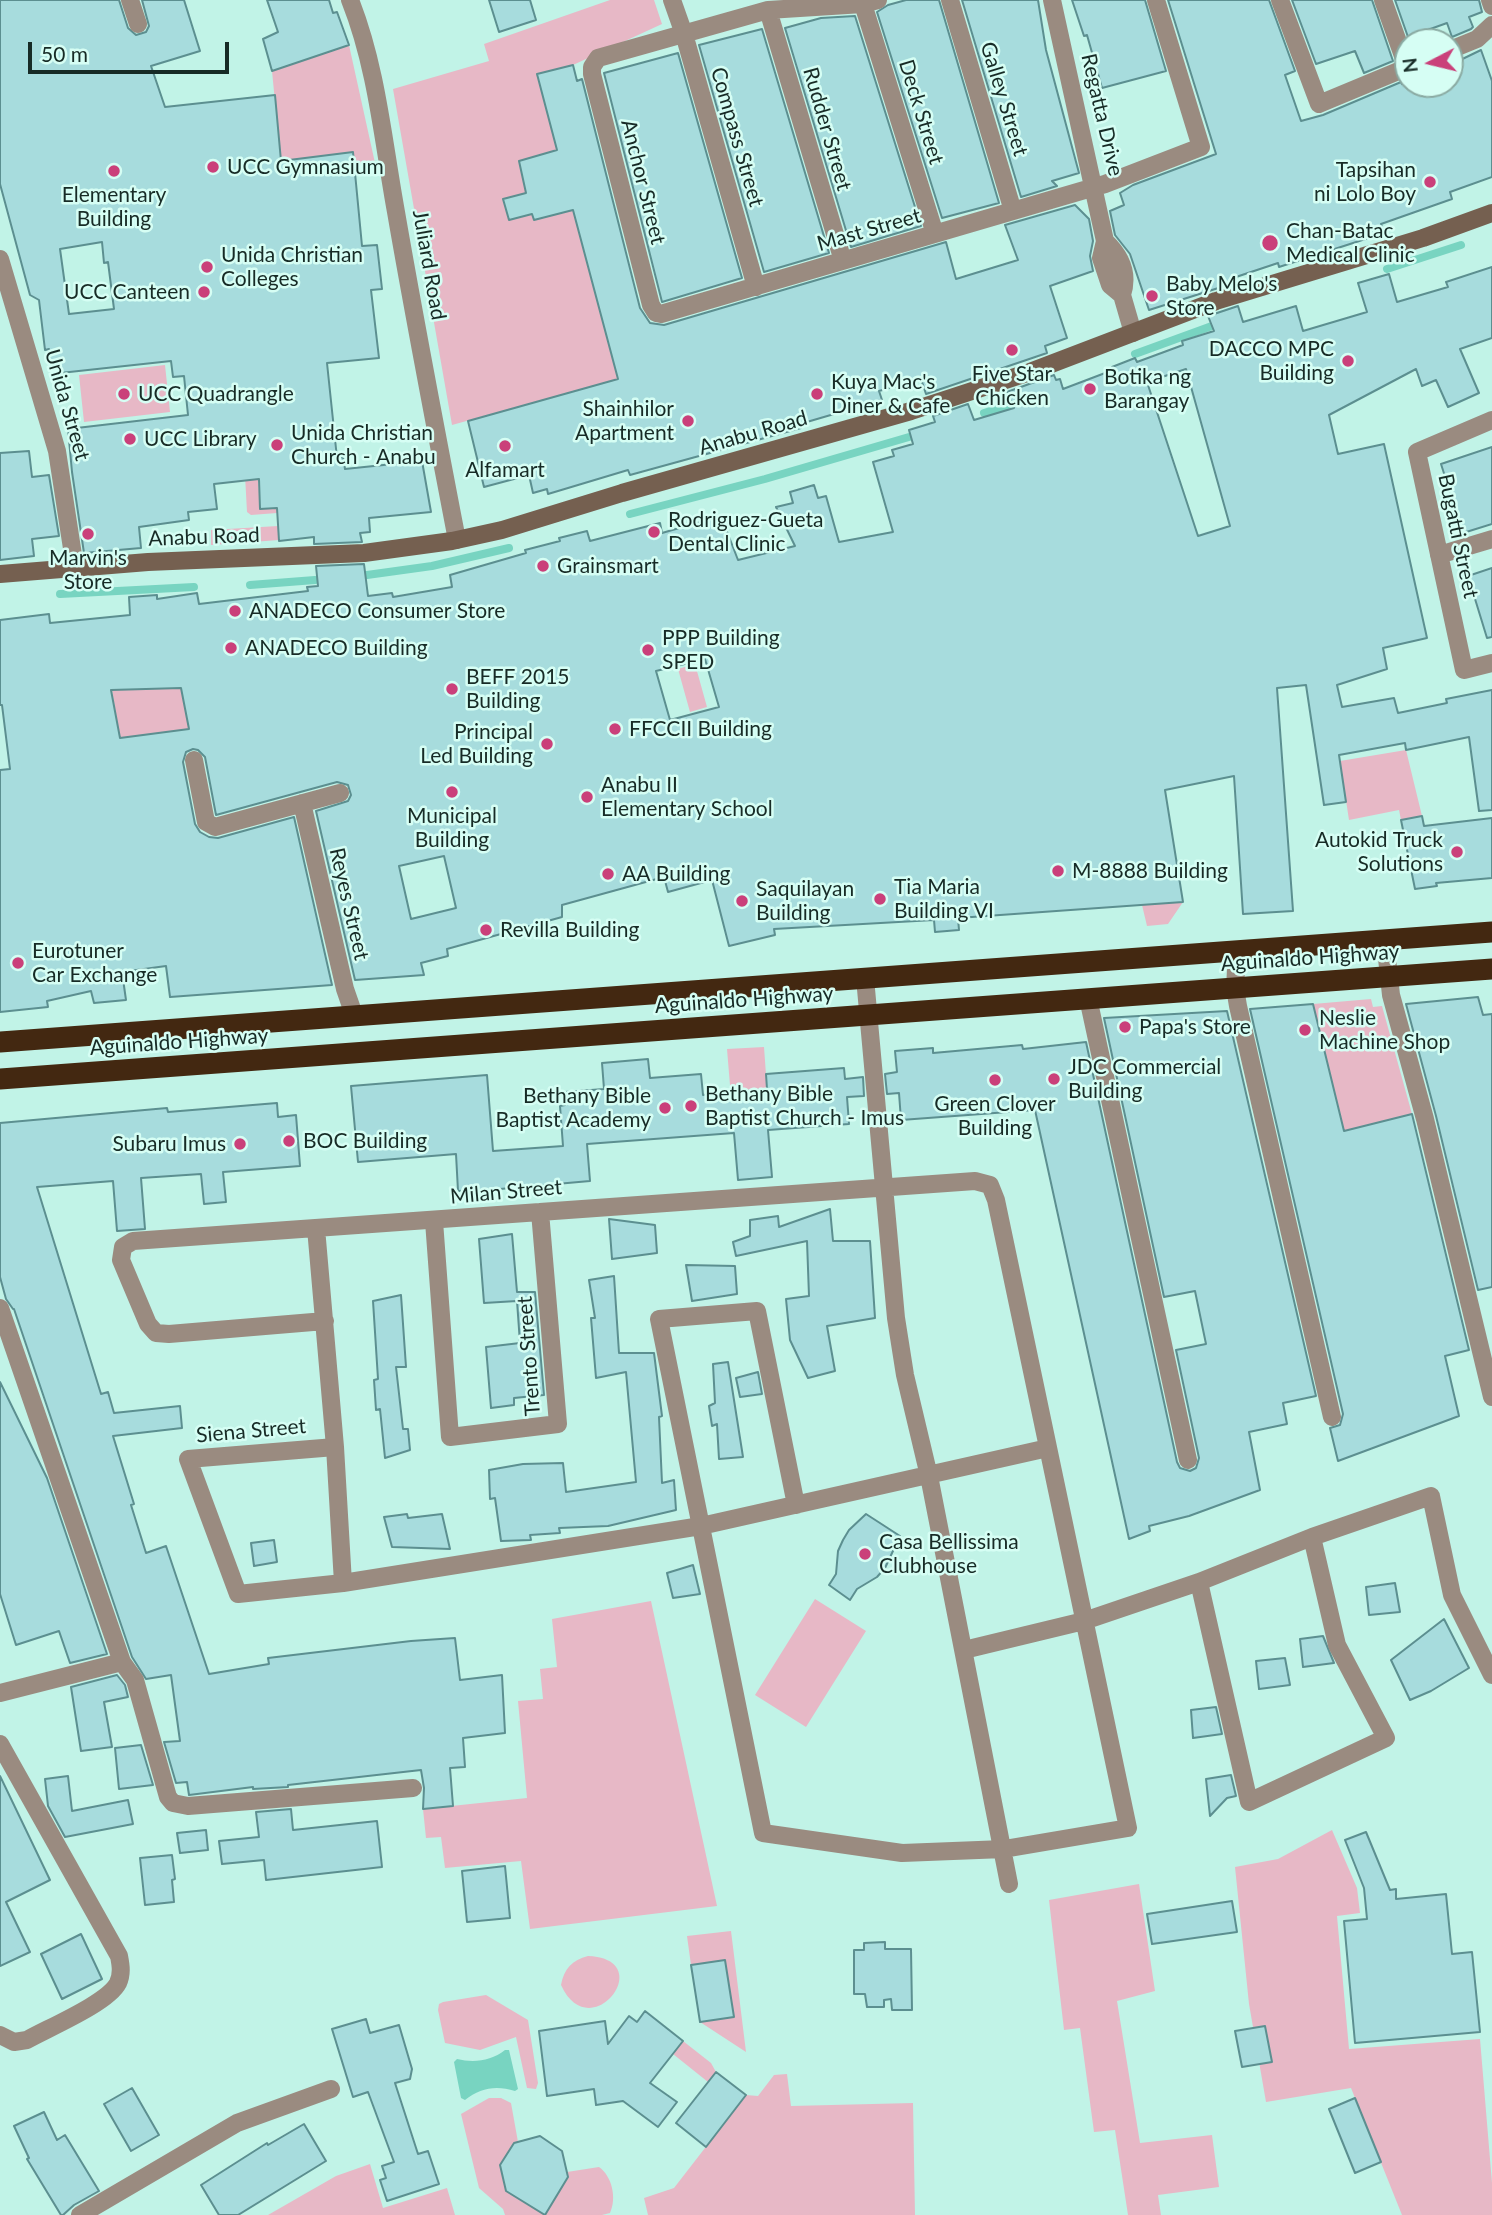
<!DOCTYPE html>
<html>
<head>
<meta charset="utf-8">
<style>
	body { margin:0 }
	#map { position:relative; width:1492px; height:2215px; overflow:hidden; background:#c1f3e7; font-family:Lato,sans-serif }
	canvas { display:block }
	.north { position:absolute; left:1394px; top:28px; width:70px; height:70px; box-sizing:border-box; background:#d6fef4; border:2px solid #8aaaa2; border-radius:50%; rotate:263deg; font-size:19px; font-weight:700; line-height:28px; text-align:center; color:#172b26 }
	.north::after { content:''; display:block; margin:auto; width:24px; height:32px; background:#ca407a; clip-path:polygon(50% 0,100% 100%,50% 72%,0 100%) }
	.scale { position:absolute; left:28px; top:42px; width:201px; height:32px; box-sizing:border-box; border:4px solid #172b26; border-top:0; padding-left:9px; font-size:21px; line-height:24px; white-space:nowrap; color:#172b26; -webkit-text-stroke:5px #d6fef4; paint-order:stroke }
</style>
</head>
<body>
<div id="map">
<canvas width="1492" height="2215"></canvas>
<div class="north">N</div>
<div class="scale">50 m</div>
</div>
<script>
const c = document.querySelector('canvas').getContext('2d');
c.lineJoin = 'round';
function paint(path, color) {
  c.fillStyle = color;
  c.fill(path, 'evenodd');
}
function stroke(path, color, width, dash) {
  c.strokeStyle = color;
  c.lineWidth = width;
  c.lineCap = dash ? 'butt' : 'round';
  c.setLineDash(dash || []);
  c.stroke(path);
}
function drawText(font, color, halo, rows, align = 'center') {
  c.font = font + ' Lato,sans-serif';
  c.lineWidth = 5;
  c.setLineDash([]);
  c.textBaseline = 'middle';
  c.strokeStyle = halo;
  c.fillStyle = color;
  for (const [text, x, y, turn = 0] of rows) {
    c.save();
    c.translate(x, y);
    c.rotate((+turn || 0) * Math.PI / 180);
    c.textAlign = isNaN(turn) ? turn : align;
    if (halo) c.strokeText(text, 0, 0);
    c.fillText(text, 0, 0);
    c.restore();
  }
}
const green = new Path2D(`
	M610,0h44l8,24 -89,41 -35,9 20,76 -39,11 15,59 39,-10 45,169 -166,46 -59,-336 96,-28 -5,-17z
	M349,45l26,118 -93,11 -10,-103z
	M165,365l5,47 -86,10 -5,-47z
	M258,474l2,35 17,-1v5l-26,2 -4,-3 -2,-37z
	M278,526l1,14 -68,5v-15z
	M695,664l12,43 -17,5 -12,-43z
	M181,688l9,47 -35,-1 -35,4 -8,-48z
	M1406,750l16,66 -21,4 -2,-10 -50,10 -9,-59z
	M1183,902l-15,22 -21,2 -5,-21z
	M1371,999l2,8 9,-1 30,108 -68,17 -31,-127z
	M764,1047l6,83 -36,3 -7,-84z
	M815,1599l51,32 -60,96 -51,-32z
	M651,1601l66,305 -187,23 -9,-68 -76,7 -4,-31 -15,1 -3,-29 104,-11 -9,-97 25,-2 -3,-30 17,-2 -5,-48z
	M1332,1830l25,58 3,25 -23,3 12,133 131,-10 12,144v32h-90l-51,-127 -85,14 -17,-98 -14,-137 43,-8z
	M1139,1884l16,107 -38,10 23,142 72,-8 7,52 -61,8 3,20h-33l-13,-85 -21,2 -14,-104 -16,2 -15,-130z
	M731,1931l15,121 -46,-30 34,-6 -9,-56 -34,5 -4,-29z
	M588,1956c72,3 2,93 -27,29 3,-16 11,-25 27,-29z
	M486,1995l42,25 10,63 -2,6 -9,-1 -11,-51 -36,13 -35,-7 -7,-33 1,-6 4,-2z
	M683,2041l28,22 5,9 -8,10 -35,-28z
	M787,2074l4,32 122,-3 2,112h-267l-4,-17 30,-10 72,-93 12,1 16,-21z
	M489,2098h12l10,5 7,39 -4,1 -14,22 6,26 22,14 26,-6 14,-22 -1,-5 32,-5c13,9 18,31 11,46l-8,2h-97l-2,-6 -24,-21 -18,-74z
	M370,2164l13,44 64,-20 8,27h-187l68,-39z`);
const water = new Path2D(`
	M505,2050h4l9,39 -3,2c-19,-6 -35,-3 -50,9l-4,-2 -7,-36 3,-3c17,4 34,2 48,-9z`);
const stream = new Path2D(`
	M1387,269l74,-24
	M1135,354l85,-31
	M984,413l26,-8
	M630,514l135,-35 144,-42
	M367,575l65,-9 77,-18
	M250,585l65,-5
	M60,594l134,-7`);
const building = new Path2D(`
	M0,0h119l9,28 8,7 10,-3 3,-6 -7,-26h42l16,51 -49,15 14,41 110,-12 6,66 72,-9 9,94 15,-1 5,44 -11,1 8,68 -52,5 10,95 6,-1 2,12 77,-8 9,51 -62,6 1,14 -10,1 2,9 -48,2v-7l-35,4 -2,-33 -17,1 -1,-30 -45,5 3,25 -29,3 1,8 -50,7 2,21 -57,5 -12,-81 -4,-43 120,-14 -4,-39 -11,1 -2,-16 -120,13 -2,-25 -4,1 -6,-50 -9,-5 -30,-111zM102,242l2,21 4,-1 6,47 -45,5 -9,-65z
	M267,0h62l4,13 4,-1 12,33 -77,26 -9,-32 15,-7z
	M489,0h41l6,20 -37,12z
	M906,0h33l60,203 -57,15 -65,-206 11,-7z
	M962,0h76l8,50 33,123 -27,8 5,5 -36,11z
	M1072,0h73l21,71 -64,17 -15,-53 -3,1z
	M1168,0h101l26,71 -10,4 16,46 22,-6 78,-33 1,2h48v-19l31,-15 11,31v96l-42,15 2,7 -71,25 3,9 -105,34 -1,-4 -48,16 1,5 -82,26 -19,-56 -15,-19 -5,-24 14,-6 -4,-12 13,-8 83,-31z
	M1292,0h80l21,61 -29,12 -9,-22 -39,13z
	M1395,0h84l3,12 -13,5 4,10 -2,2 -19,8 -5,-14 -39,14z
	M855,16l66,210 -70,21 -66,-219 36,-10z
	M762,29l67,224 -65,19 -65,-227z
	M678,53l64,225 -80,24 -58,-229z
	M573,65l4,16 5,-2 58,229 10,15 14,2 282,-83 10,37 62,-19 -13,-35 70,-20 14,14 4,22 -3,15 3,15 -43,15 17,52 -22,8 2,7 -121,41 -5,-15 -42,12 3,9 -82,24 1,4 -171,47 -2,-5 -80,24 -1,-5 -14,4 -4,-18 -45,12 -16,-66 150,-42 -45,-169 -39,10 -2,-6 -23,6 -6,-21 23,-6 -7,-32 38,-11 -20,-76z
	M1492,267v71l-32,11 19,44 -31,14 -12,-27 -14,6 -6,-17 -87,46 9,39 46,-10 43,194 -44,10 4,21 -50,16 5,22 52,-9 4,15 49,-10 -1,-4 46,-9v120l-13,1 -10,-74 -63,13 -1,-7 -66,12 7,47 -22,3 -18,-120 -29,3 16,223 -50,3 -9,-138 -69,14 18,112 -225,16 1,12 -24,2 -1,-12 -160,9 1,6 -46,11 -17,-66 -44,12 -4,-15 -102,28v12l-115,32 1,7 -27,7 3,12 -69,5 -39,-169 32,-10 3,-6 -3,-10 -11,-3 -121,33 -11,-58 -7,-7 -5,-1 -7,3 -3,10 12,62 5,8 9,5 9,1 76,-21 38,168 -162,12 -4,-31 -44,6 4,28 -32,3 -3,-12 -44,10 1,6 -48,5v-242l10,-1 -8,-64h-2v-85l49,-6 1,9 80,-8 -1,-18 28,-2v4l40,-6 2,11 109,-13 -1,-4 11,-1 -2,-20 48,-2 4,32 24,-3 1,4 59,-10 -2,-12 76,-22 -1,-3 35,-9 -1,-3 28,-7 3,10 70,-18 2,10 59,-17 17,44 57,-14 -19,-39 17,-4 -3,-11 24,-7 4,13 8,-2 13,46 54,-10 -20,-70 21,-6 -2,-6 21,-6 -4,-14 26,-8 -2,-6 35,-12 6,16 40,-12 -7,-16 47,-17 2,5 4,-1 3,10 50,-19 -1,-3 23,-9 2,4 46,-17 -1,-4 32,-10 -6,-15 30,-10 5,16 53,-16 7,25 64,-19 -9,-29 31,-9 8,28 51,-15 -2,-5zM1186,369l44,157 -32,10 -51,-154zM705,659l14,48 -49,13 -14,-49zM181,688l8,41 -69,9 -9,-48zM444,856l12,52 -45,11 -12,-53z
	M1492,447v77l-29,9 -22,-69z
	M29,451l3,26 17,-2 10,61 -27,3 2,17 -34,4v-107z
	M1492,568v69l-5,1 -19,-62z
	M1422,816l2,10 68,-8v60l-56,5 1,3 -22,3 -14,-69z
	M1478,997l5,18 9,-1v273l-14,3 -42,-174 -30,-112z
	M1313,1004l31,127 68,-17 57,236 -24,6 14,60 -121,45 -8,-33 10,-3 3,-11 -93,-405z
	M1227,1011l89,385 -33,7 4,21 -38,8 11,58 -71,26 -40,10 1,5 -21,8 -94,-429 -134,10 -2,-27 -12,1 -2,-20 12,-2 -2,-21 38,-3v5l89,-8 1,4 63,-7 91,420 3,6 10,3 6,-3 3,-10 -23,-108 30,-6 -11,-53 -31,6 -60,-279z
	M648,1059l2,19 51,-4 2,21 64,-6 -1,-15 78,-6 1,11 18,-2 1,19 -17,1 2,27 -81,6 4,47 -34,3 -4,-47 -147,11 3,37 -90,8 -42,2 -2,-37 -98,8 -7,-76 136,-11 6,76 70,-5 -3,-40 5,-1v-13l39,-3 -2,-26z
	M277,1103l1,14 18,-2 4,51 -77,6 3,30 -22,2 -3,-30 -60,4 4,51 -28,2 -4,-50 -76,6 64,207 7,-2 6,21 66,-7 2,22 -69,8 21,68 -3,1 15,48 20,-7 43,128 60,-10 -1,-6 143,-17 44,-3 5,42 42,-5 3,58 -42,5 2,29 -15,1 3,38 -30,3 1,-21 -3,-18 -133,15v2l-35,2v-2l-64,8 -2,-13 -11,1 -12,-41 16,-1 -9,-66 -25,4 -14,-22 -118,-348h-1l-7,-10 -6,-22v-154l167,-15 1,4z
	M830,1209l3,32h37l5,77 -48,8 8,45 -27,7 -18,-38 -4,-41 23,-3 -2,-55 -71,15 -3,-14 17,-6v-16l28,-4 1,11z
	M609,1219l46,6 2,28 -45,6z
	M512,1234l5,58h18l9,103 -30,3v7l-23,3 -5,-61 34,-4 -3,-42 -33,2 -5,-64z
	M686,1265l49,1 2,28 -45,7z
	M614,1276l5,77h35l8,63 -3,1 3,66 12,-3 2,30 -68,16 -49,2 1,5 -30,2 1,5 -30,1 -6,-43 -5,1 -1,-29 34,-6 40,-1 3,29 70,-10 -10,-110 -30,6 -5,-60h4l-6,-38z
	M401,1295l5,72h-10l7,62h5l2,21 -25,8 -5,-49 -4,1 -2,-30 4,-1 -5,-78z
	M728,1362l15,95 -24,2 -2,-35 -5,2 -3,-20 6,-3 -2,-39z
	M758,1372l4,22 -22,3 -4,-19z
	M0,1382l47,96 60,176 -37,9 -11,-32 -43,14 -16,-51z
	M407,1514l1,4 34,-4 8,35 -58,-2 -8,-30z
	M866,1514l34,22 -15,32 -8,9 -20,12 -7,11 -21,-15 7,-11 2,-23 5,-11 6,-10z
	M274,1540l3,22 -23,4 -3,-23z
	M693,1565l7,29 -27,4 -6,-25z
	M1395,1583l5,29 -31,3 -3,-28z
	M1444,1619l25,49 -38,23 -21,9 -19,-40z
	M1323,1636l11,27 -31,4 -3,-28z
	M1285,1658l5,27 -31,4 -3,-28z
	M117,1675l8,10 3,12 -24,5 8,45 -31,4 -10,-64z
	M1216,1707l6,27 -29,4 -2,-28z
	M141,1745l12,40 -34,4 -4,-41z
	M1231,1775l5,21 -9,2 -17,18 -4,-37z
	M0,1776l50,104 -44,22 24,50 -30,14z
	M68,1776l4,35 56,-11 5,24 -68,13 -17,-31 -3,-27z
	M291,1809l2,21 84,-9 5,46 -116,13 -2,-20 -42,4 -3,-23 40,-4 -3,-25z
	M206,1830l2,20 -28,3 -3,-20z
	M1366,1832l24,58 6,-1v10l50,-5 6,60 20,-2 8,80 -125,11 -11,-122 23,-2 -3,-31 -19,-48z
	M172,1855l3,24 -3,1 2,22 -29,3 -5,-47z
	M505,1866l5,52 -43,4 -5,-51z
	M1232,1901l5,31 -85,12 -5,-30z
	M81,1934l21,45 -40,20 -21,-45z
	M885,1942v7h26l1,61h-20l-1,-11 -7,1v7h-17l-2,-13h-11v-44h10v-7z
	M725,1960l9,57 -34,5 -9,-57z
	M645,2011l38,30 -33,42 27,19 -19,25 -35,-26 -27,4 -2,-16 -47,7 -8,-65 66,-10 3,23 21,-28 8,6z
	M366,2019l4,14 29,-8 13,44 -2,10 -15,4 23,71 10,-3 11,33 -52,17 -7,-21 6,-2 -4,-12 12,-4 -26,-70 -15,5 -21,-68z
	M1265,2026l7,36 -30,5 -7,-36z
	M716,2072l30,23 -40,52 -30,-24z
	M132,2088l27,47 -28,16 -27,-47z
	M1355,2098l26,64 -26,11 -26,-64z
	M44,2112l13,28 8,-5 34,56 -25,14 -11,10h-2l-34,-56 2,-1 -15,-32z
	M304,2124l22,37 -88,54h-19l-18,-30 66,-42 1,2z
	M540,2136l22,15 6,26 -23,38 -39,-24 -6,-26 14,-22z`);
const street = new Path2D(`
	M130,0l8,24
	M350,0c27,68 33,141 46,212 19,110 40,219 61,328
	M672,0l12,34 72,253
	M878,0l-15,4 -95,6 -170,48 -6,9v7l59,231 5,8 5,1 444,-130 96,-37 -45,-147
	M950,0l63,211
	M1052,0l53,241 -4,17 9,27 12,10 11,38
	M1280,0l39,104 89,-37
	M1383,0l24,67
	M1490,0l2,6
	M863,4l72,230
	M768,10l75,251
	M1450,50l27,-11 15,-14
	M1105,241c16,15 24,32 17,54
	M0,259l57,192 18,117
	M1492,420l-75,32 47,218 28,-7
	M1439,555l53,-16
	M194,760l12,62 9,5 125,-34
	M302,803l43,186 9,26
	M1385,940l6,55 34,124 67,278
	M1237,951l-2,37 3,18 94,411
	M865,978l31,340 9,57 24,101 80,408
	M1088,998l100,462
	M434,1221l16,216 108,-13 -18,-212
	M316,1228l19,219 8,136
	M0,1308l122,354 13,18 33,117 5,6 15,3 225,-18
	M325,1321l-156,13 -13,-1 -8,-9 -27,-64 2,-13 10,-6 842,-60 15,4 6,15 132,628 -124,21 -102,4 -139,-20 -104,-514 98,-8 39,194
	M335,1447l-147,12 50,135 105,-11 358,-57 347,-78
	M1199,1582l50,220 137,-64 -49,-93 -25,-108
	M964,1650l120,-29 115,-39 113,-45 119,-41 21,99 40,80
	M0,1693l122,-31
	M0,1744l119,212c2,10 3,18 -1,27 -10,20 -70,45 -91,57l-13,2 -14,-7
	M80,2215l157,-92 94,-34`);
const secondary = new Path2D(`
	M0,574l148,-12 216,-9 88,-12 50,-11 120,-37 289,-82 119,-39 186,-71 207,-63 69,-25`);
const highway = new Path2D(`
	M0,1042l1492,-110
	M0,1079l1492,-110`);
const markers = [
	[213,167,7,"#ca407a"],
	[114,171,7,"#ca407a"],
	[1430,182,7,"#ca407a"],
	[1270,243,9,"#ca407a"],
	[207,267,7,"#ca407a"],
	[204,292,7,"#ca407a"],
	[1152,296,7,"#ca407a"],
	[1012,350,7,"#ca407a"],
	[1348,361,7,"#ca407a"],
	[1090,389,7,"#ca407a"],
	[124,394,7,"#ca407a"],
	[817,394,7,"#ca407a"],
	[688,421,7,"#ca407a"],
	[130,439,7,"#ca407a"],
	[277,445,7,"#ca407a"],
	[505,446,7,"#ca407a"],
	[654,532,7,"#ca407a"],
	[88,534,7,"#ca407a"],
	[543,566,7,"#ca407a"],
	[235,611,7,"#ca407a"],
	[231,648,7,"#ca407a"],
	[648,650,7,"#ca407a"],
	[452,689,7,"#ca407a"],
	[615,729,7,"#ca407a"],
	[547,744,7,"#ca407a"],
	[452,792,7,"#ca407a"],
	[587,797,7,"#ca407a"],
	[1457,852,7,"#ca407a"],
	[1058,871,7,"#ca407a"],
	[608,874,7,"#ca407a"],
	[880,899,7,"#ca407a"],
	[742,901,7,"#ca407a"],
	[486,930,7,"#ca407a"],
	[18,963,7,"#ca407a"],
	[1125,1027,7,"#ca407a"],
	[1305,1030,7,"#ca407a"],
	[1054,1079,7,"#ca407a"],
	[995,1080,7,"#ca407a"],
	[691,1106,7,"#ca407a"],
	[665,1108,7,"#ca407a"],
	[289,1141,7,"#ca407a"],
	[240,1144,7,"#ca407a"],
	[865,1554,7,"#ca407a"]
];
const streetNames = [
	["Galley Street",1004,99,73],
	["Deck Street",921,112,73],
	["Regatta Drive",1102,115,77],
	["Rudder Street",827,129,74],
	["Compass Street",737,137,74],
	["Anchor Street",643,182,76],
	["Mast Street",869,230,-16],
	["Juliard Road",429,265,80],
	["Unida Street",67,405,74],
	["Anabu Road",753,433,-16],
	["Bugatti Street",1458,536,78],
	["Anabu Road",204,537,-2],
	["Reyes Street",349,904,77],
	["Aguinaldo Highway",1310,958,-4],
	["Aguinaldo Highway",744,1000,-4],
	["Aguinaldo Highway",179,1042,-4],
	["Milan Street",506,1192,-5],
	["Trento Street",529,1356,-94],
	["Siena Street",251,1431,-5]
];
const poiNames = [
	["UCC Gymnasium",227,167],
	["Tapsihan",1416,170,"right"],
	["ni Lolo Boy",1416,194,"right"],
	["Elementary",114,195,"center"],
	["Building",114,219,"center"],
	["Chan-Batac",1286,231],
	["Medical Clinic",1286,255],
	["Unida Christian",221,255],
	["Colleges",221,279],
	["Baby Melo's",1166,284],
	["Store",1166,308],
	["UCC Canteen",190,292,"right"],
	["DACCO MPC",1334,349,"right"],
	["Building",1334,373,"right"],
	["Five Star",1012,374,"center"],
	["Chicken",1012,398,"center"],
	["Botika ng",1104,377],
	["Barangay",1104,401],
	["Kuya Mac's",831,382],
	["Diner & Cafe",831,406],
	["UCC Quadrangle",138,394],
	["Shainhilor",674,409,"right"],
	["Apartment",674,433,"right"],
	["Unida Christian",291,433],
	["Church - Anabu",291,457],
	["UCC Library",144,439],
	["Alfamart",505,470,"center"],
	["Rodriguez-Gueta",668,520],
	["Dental Clinic",668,544],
	["Marvin's",88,558,"center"],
	["Store",88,582,"center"],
	["Grainsmart",557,566],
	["ANADECO Consumer Store",249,611],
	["PPP Building",662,638],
	["SPED",662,662],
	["ANADECO Building",245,648],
	["BEFF 2015",466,677],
	["Building",466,701],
	["FFCCII Building",629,729],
	["Principal",533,732,"right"],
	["Led Building",533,756,"right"],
	["Anabu II",601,785],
	["Elementary School",601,809],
	["Municipal",452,816,"center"],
	["Building",452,840,"center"],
	["Autokid Truck",1443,840,"right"],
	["Solutions",1443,864,"right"],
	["M-8888 Building",1072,871],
	["AA Building",622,874],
	["Tia Maria",894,887],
	["Building VI",894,911],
	["Saquilayan",756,889],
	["Building",756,913],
	["Revilla Building",500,930],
	["Eurotuner",32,951],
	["Car Exchange",32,975],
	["Neslie",1319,1018],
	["Machine Shop",1319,1042],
	["Papa's Store",1139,1027],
	["JDC Commercial",1068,1067],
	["Building",1068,1091],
	["Bethany Bible",705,1094],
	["Baptist Church - Imus",705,1118],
	["Bethany Bible",651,1096,"right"],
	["Baptist Academy",651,1120,"right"],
	["Green Clover",995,1104,"center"],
	["Building",995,1128,"center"],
	["BOC Building",303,1141],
	["Subaru Imus",226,1144,"right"],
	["Casa Bellissima",879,1542],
	["Clubhouse",879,1566]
];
paint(green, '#e7b8c6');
paint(water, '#78d4c1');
stroke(stream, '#78d4c1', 8);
paint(building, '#a7dcdd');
stroke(building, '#5c8f90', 2);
stroke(street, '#9a8b80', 18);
stroke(secondary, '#756050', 18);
stroke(highway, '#432811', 21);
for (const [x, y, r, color] of markers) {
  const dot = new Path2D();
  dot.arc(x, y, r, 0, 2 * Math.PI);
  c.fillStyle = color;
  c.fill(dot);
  stroke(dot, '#d6fef4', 2.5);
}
drawText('21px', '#172b26', '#d6fef4', streetNames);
drawText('21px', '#172b26', '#d6fef4', poiNames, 'left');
</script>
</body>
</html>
